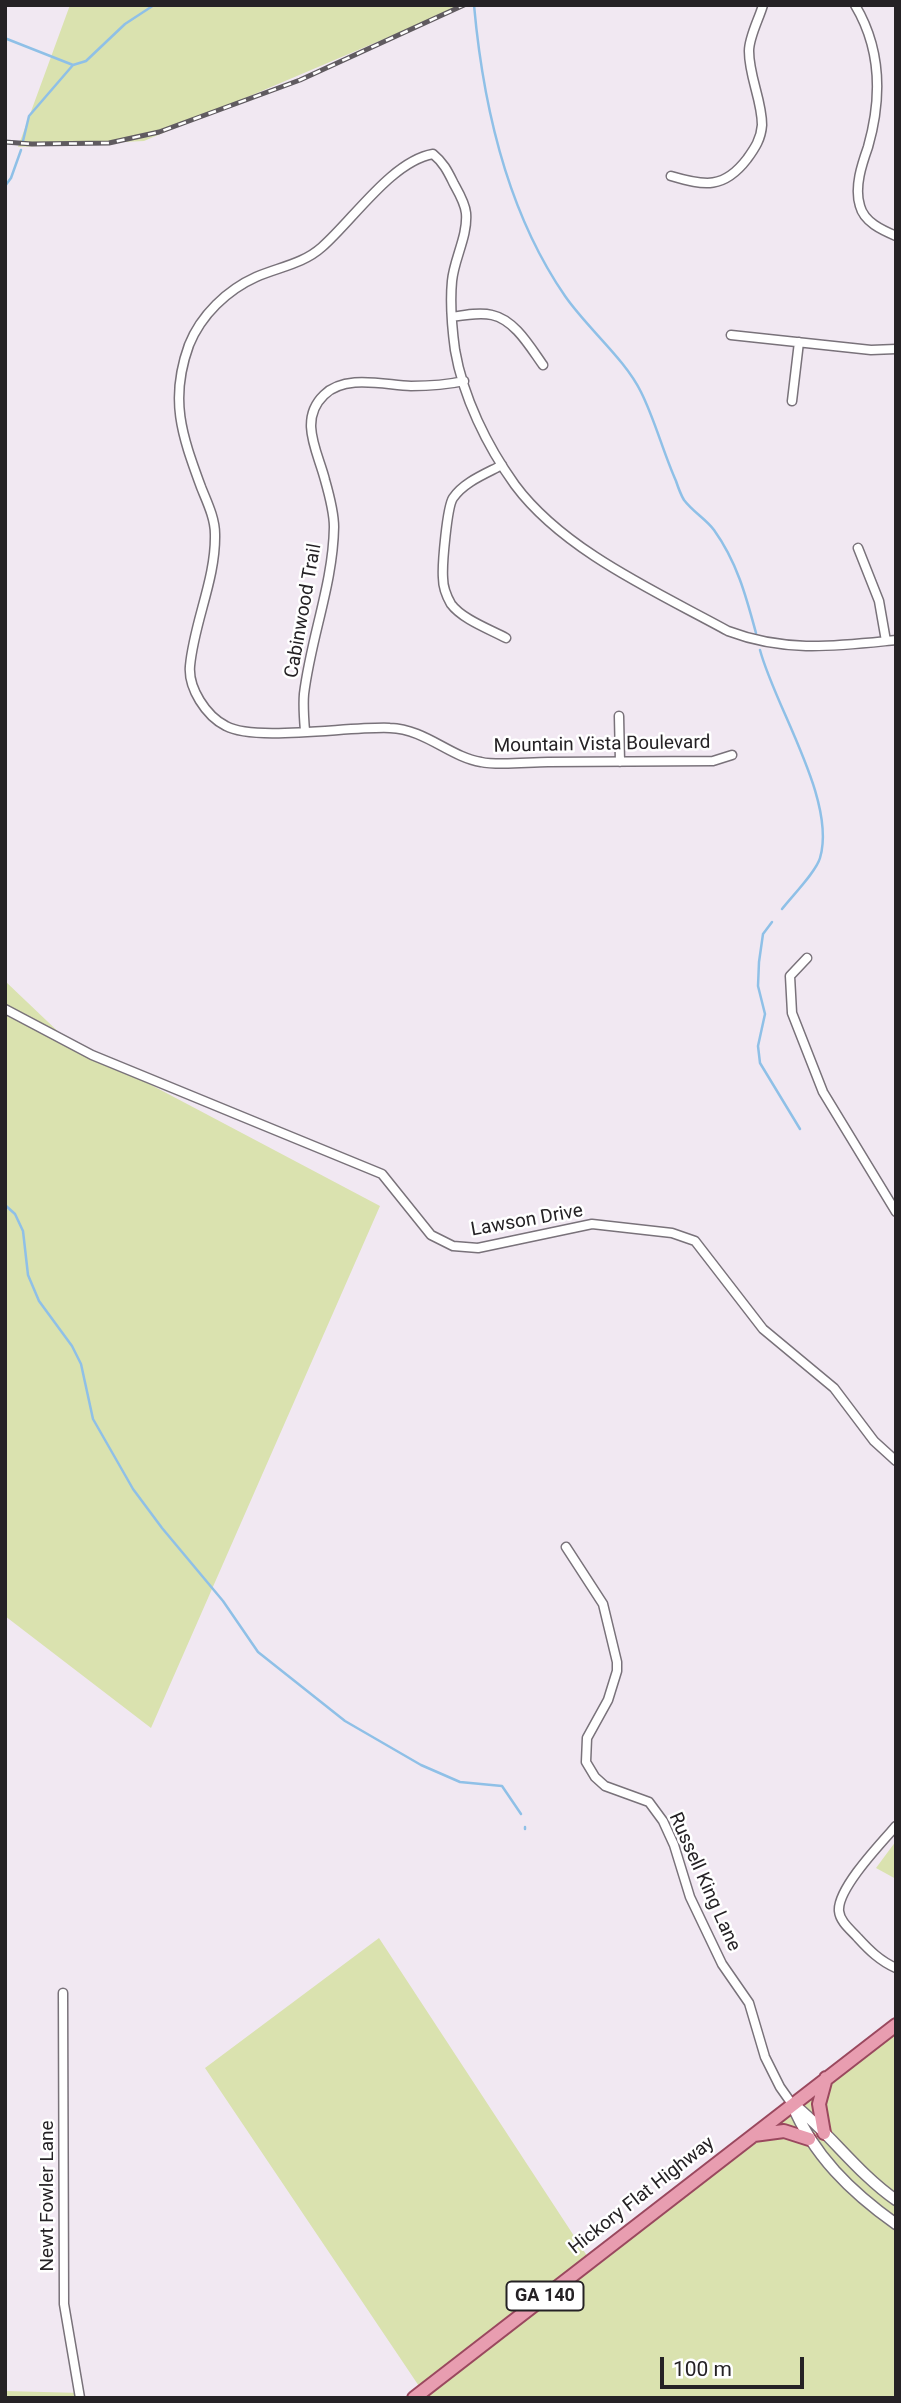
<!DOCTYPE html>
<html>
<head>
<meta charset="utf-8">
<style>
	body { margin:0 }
	#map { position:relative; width:901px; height:2403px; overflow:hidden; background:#f1e8f2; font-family:Roboto,sans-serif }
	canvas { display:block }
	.frame { position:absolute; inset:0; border:7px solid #252225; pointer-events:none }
	.scale { position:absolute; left:660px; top:2357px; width:144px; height:32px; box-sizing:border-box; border:4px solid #252225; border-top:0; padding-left:9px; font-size:21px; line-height:24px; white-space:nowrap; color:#252225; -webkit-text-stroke:5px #fff; paint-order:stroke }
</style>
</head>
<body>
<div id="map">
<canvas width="901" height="2403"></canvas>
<div class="frame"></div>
<div class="scale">100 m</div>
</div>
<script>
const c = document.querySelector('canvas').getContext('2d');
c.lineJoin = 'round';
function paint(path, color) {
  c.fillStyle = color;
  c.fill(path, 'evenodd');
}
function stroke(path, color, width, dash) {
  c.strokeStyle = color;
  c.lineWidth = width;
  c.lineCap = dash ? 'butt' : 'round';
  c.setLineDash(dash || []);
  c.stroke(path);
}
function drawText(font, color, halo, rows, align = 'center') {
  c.font = font + ' Roboto,sans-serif';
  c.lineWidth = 5;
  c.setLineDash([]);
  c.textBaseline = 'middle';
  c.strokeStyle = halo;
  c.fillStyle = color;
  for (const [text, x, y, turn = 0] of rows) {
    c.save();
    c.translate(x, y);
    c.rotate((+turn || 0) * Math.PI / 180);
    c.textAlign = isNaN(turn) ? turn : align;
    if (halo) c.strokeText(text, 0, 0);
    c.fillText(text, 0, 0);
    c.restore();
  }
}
const green = new Path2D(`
	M70,5h394l-320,136 -126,6z
	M5,981l63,60 312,165 -229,522 -146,-112z
	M896,1841v38l-20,-11z
	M379,1938l216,330 197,-164 104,-69v363h-469l-222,-330z
	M5,2391l77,2v5h-77z`);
const stream = new Path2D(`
	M474,5c9,100 33,207 91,291 22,32 60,63 76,96 14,28 22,60 35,89 2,6 5,14 8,19 9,12 22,19 30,30 23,32 32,66 42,103
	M7,39l66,26
	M23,141l6,-25 44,-51 13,-4 39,-37 29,-19
	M5,186l6,-8 10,-28
	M760,650c15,57 77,151 60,208 -4,14 -28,38 -38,51
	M772,922l-9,12 -4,28 -1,24 7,28 -7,32 2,17 40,66
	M5,1205l10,9 8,17 5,44 11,26 33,45 9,18 12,55 40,70 29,39 61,73 35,51 87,69 76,44 39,17 42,4 19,28
	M525,1827v2`);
const minor = new Path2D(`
	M855,5c27,45 27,93 13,142 -6,17 -14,40 -8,59 4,16 22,24 36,30
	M671,176c34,10 53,13 76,-17 8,-11 14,-20 15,-34 0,-25 -13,-48 -13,-74 0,-14 10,-32 14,-46
	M452,317c12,-2 28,-5 40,-2 23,5 38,32 51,50
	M731,335l140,15 25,-1
	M792,401l7,-59
	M502,465c-17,9 -38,17 -49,33 -6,9 -11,67 -10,80 0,9 4,19 8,26 11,15 38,25 55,34
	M858,548l21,53 7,40
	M619,716l1,46
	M305,731c-1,-12 -2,-25 -1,-37 7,-57 29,-110 30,-167 0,-15 -5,-33 -9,-47 -7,-28 -27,-60 -1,-85 21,-21 60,-10 87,-9 18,0 35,-1 53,-5
	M732,755l-19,6c-55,0 -110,1 -165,1 -19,0 -50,4 -67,0 -31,-5 -56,-33 -91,-34 -39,-2 -135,14 -164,-2 -20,-10 -38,-38 -36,-60 4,-44 26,-87 25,-132 0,-16 -8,-32 -14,-47 -19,-52 -32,-87 -12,-142 12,-30 38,-55 67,-68 23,-10 47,-13 66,-30 31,-27 70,-86 111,-93 11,9 15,18 21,30 5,9 11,19 12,29 2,23 -12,46 -14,68 -2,21 0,47 3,69 8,47 32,96 60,135 49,66 142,107 213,146 58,22 108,15 168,9
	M807,958l-17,18 2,37 31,79 73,120
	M5,1009l87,46 290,119 49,61 22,11 25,2 114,-24 80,9 23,8 68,88 71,59 40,53 22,20
	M566,1547l37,57 14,58v9l-9,29 -21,38 -1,24 9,15 10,9 44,16 14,19 11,24 16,52 32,67 27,39 16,54 15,30 12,17
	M896,1826c-15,17 -59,63 -57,85 1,11 12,19 19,27 11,12 22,23 38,30
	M63,1993l1,311 16,94`);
const tertiary = new Path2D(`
	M792,2104c21,51 59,88 104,120
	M793,2104c37,29 63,68 103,96`);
const primary = new Path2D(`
	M824,2133l-5,-29 7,-26
	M754,2135l30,-4 25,8
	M414,2398l482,-373`);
const rail = new Path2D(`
	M5,142l27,2 77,-1 50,-11 141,-52 164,-75`);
const shields = [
	[545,2296,77]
];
const shieldNames = [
	["GA 140",545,2296]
];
const streetNames = [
	["Cabinwood Trail",304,611,-80],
	["Mountain Vista Boulevard",602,745,-1],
	["Lawson Drive",527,1221,-10],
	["Russell King Lane",704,1882,66],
	["Newt Fowler Lane",48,2196,-90],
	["Hickory Flat Highway",642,2196,-38]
];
paint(green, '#dae2af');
stroke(stream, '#8fc0e7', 2.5);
stroke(minor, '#79727a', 11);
stroke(tertiary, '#79727a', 13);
stroke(primary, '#9a485e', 16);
stroke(minor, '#fff', 8);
stroke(tertiary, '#fff', 10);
stroke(primary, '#e89db0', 12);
stroke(rail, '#605b60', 5);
stroke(rail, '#fff', 2.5, [8]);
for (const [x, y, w] of shields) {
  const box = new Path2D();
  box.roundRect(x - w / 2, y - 14.5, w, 29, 5);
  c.fillStyle = '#fff';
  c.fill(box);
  stroke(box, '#252225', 2);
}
drawText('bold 18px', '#252225', null, shieldNames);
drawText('19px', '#252225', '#fff', streetNames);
</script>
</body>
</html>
